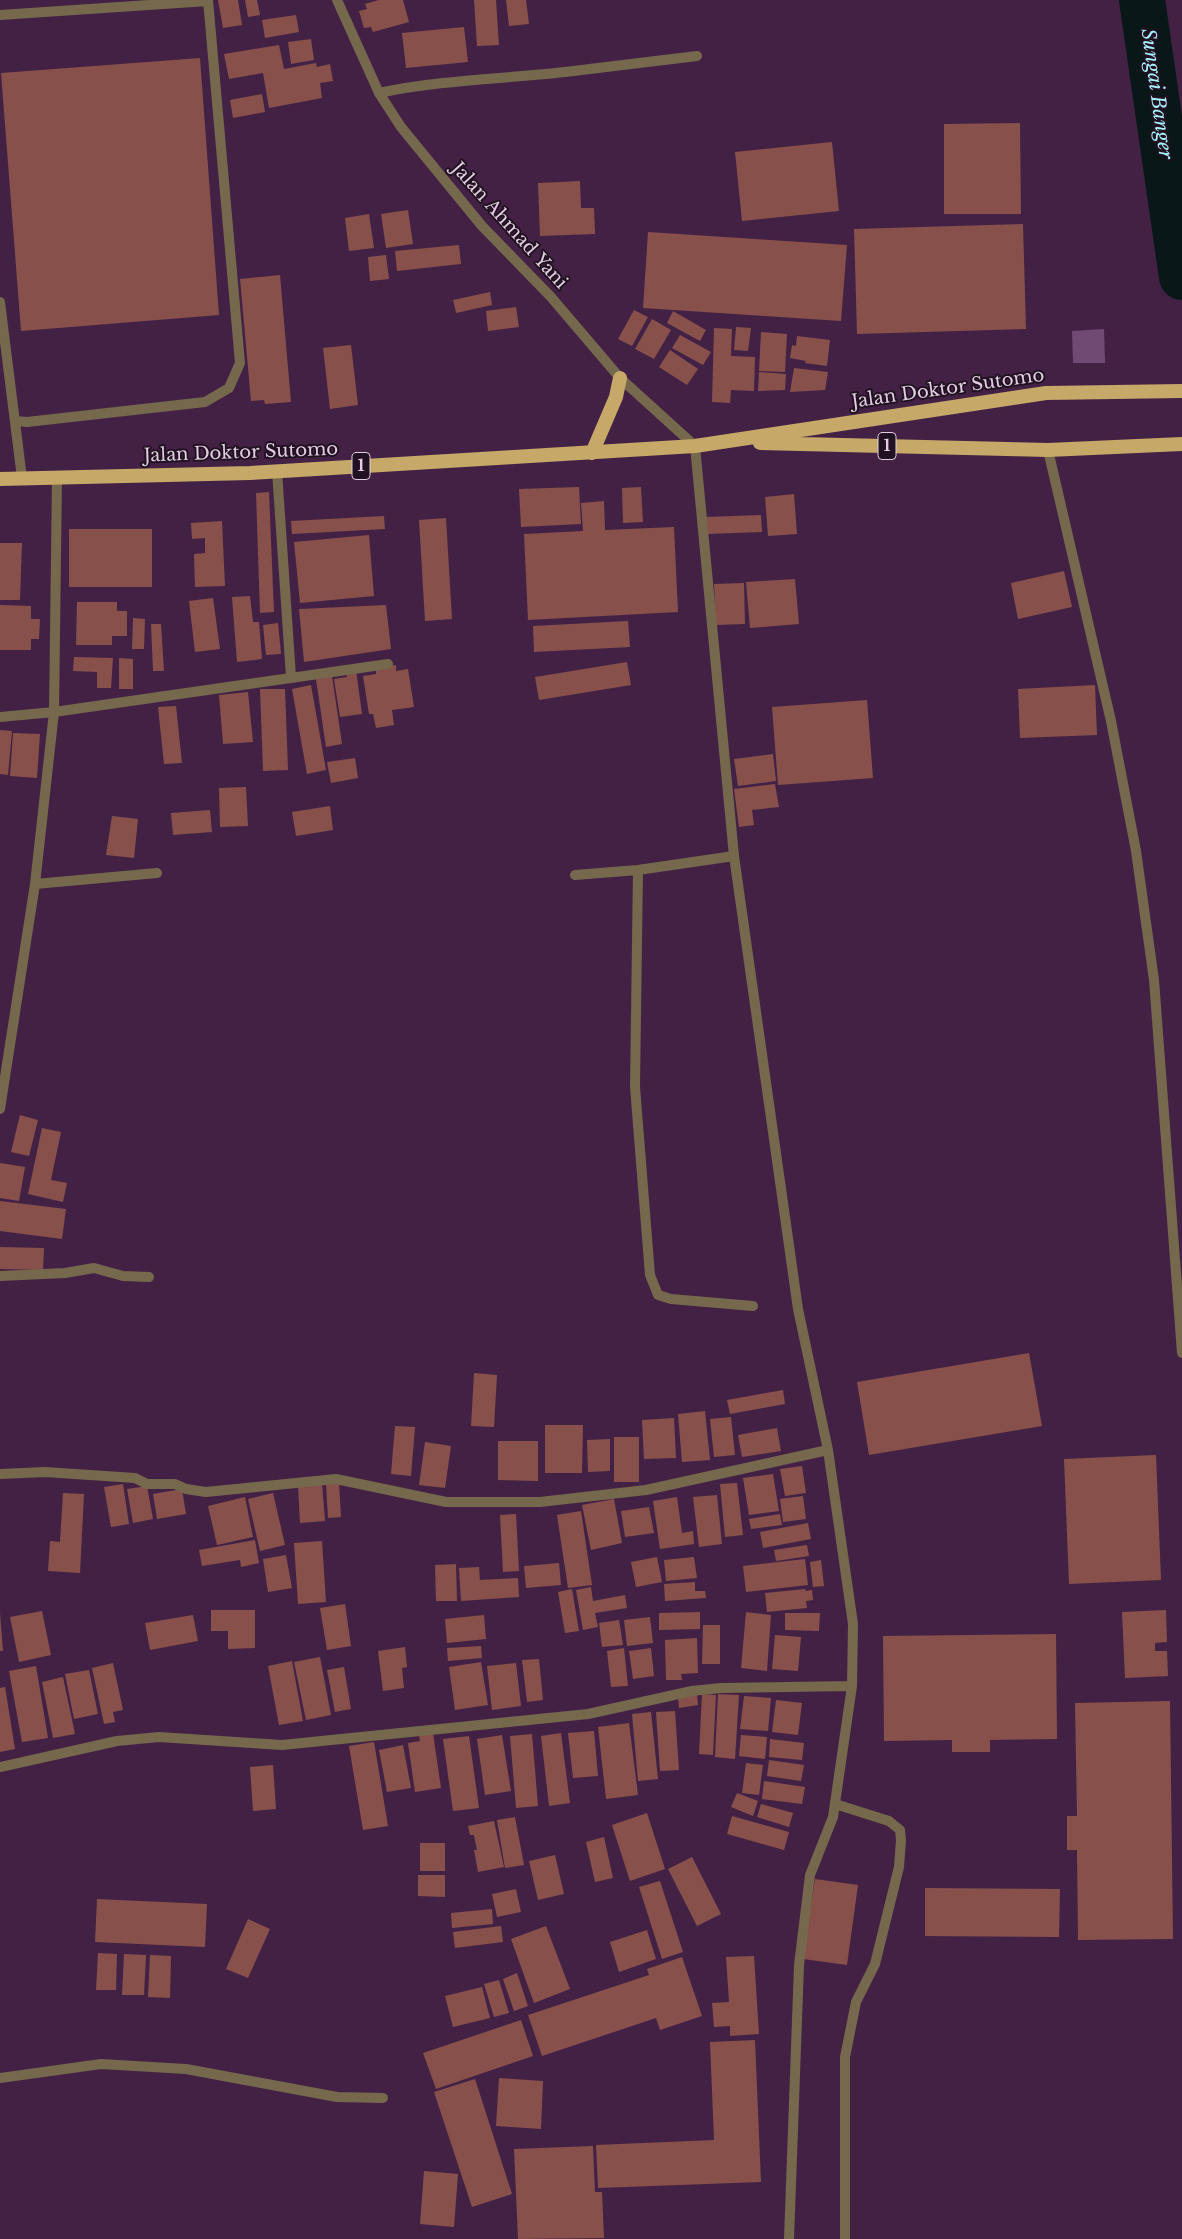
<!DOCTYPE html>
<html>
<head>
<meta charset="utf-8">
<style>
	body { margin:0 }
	canvas { display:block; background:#432144 }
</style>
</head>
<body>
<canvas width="1182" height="2239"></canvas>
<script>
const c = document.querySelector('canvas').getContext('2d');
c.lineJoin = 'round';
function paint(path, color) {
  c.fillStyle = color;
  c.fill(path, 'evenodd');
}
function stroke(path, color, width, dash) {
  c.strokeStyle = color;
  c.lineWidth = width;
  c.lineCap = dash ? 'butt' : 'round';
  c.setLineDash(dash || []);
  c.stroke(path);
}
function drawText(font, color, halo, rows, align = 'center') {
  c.font = font + ' "Libre Baskerville",serif';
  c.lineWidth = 4;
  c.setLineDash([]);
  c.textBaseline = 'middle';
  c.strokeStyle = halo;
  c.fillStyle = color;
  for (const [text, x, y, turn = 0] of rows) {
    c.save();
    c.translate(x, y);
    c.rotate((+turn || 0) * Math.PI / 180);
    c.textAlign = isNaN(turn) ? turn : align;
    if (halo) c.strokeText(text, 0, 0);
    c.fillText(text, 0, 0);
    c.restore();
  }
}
const green = new Path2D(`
	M1104,329l1,34h-32l-1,-32z`);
const river = new Path2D(`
	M1142,0l40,277`);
const building = new Path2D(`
	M218,0h20l4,25 -19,3z
	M245,0h12l3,15 -12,2z
	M379,0h24l6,22 -36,10 -2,-5 -7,1 -5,-17 8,-2 -2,-5z
	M474,0h22l3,45 -22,1z
	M506,0h20l3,24 -20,2z
	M296,15l3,17 -34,6 -3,-18z
	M464,27l4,35 -62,6 -4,-35z
	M311,39l3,21 -23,4 -3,-22z
	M279,45l5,24 32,-6 1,4 13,-3 3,17 -13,2 2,15 -53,10 -6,-35 -34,6 -5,-25z
	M200,58l19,257 -198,16 -20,-258z
	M262,94l3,18 -32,6 -3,-18z
	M1020,123l1,91h-77v-90z
	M832,142l7,69 -97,10 -7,-69z
	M580,181l1,27h13l1,26 -55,2 -2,-53z
	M408,210l5,34 -27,4 -5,-34z
	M369,214l5,34 -25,3 -4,-33z
	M1023,224l3,105 -169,5 -3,-105z
	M648,232l199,13 -6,76 -198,-13z
	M459,245l2,19 -64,7 -2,-20z
	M386,255l3,24 -19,2 -2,-24z
	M280,275l11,127 -26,2 -1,-4 -13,1 -11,-122z
	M490,292l2,13 -36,8 -3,-13z
	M516,307l3,20 -31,4 -2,-20z
	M634,310l14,7 -16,29 -14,-7z
	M673,311l33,19 -6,11 -33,-18z
	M652,319l19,11 -17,29 -19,-10z
	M736,327l15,1 -3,23 -14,-1z
	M714,328l18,1 -1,27 24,1 -1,34 -23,-1 -1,13 -18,-1z
	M761,332l26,2 -2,38 -26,-1z
	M680,335l31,17 -8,13 -31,-17z
	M797,336l33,4 -3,26 -22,-3 1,-2 -16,-3 2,-13 4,1z
	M351,345l7,60 -28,4 -7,-61z
	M670,350l28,19 -11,16 -28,-18z
	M794,368l34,4 -3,18 -35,2z
	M759,372l27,2 -1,16 -27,1z
	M579,487l2,37 -60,3 -2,-38z
	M641,487l2,35 -20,1 -1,-35z
	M269,492l5,120 -14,1 -4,-120z
	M794,494l3,40 -29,2 -3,-39z
	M604,501l1,29 69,-3 4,85 -150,8 -4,-86 59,-3 -2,-28z
	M761,515l1,17 -56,2v-17z
	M384,516l1,13 -93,5 -1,-13z
	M446,518l6,101 -27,2 -6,-101z
	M222,521l3,65 -30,1 -1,-33 11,-1v-15l-13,1 -1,-16z
	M69,529h83v58h-83z
	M369,535l5,61 -74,7 -6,-61z
	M0,543h22l-2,57h-20z
	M1064,571l8,36 -54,12 -7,-36z
	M795,579l4,45 -49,4 -4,-46z
	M744,583l1,41 -29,1 -2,-41z
	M250,596l3,26h6l3,37 -25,3 -5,-65z
	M213,598l7,51 -25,3 -6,-51z
	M77,602h40v9h10v25h-15v9h-36z
	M0,605l31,1v13h9l-1,20h-8v11h-31z
	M386,605l5,44 -87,13 -5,-53z
	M133,618l12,1 -1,30h-12z
	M628,621l2,26 -96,5 -1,-26z
	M278,623l3,31 -15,1 -3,-30z
	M151,624h10l3,47h-11z
	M74,657l39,1 -2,30h-14v-16l-24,-1z
	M119,658l14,1v30h-14z
	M627,662l4,23 -92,15 -4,-23z
	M396,665v6l12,-2 6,38 -22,3 2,15 -18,3 -3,-14h-4l-6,-38 13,-2v-6z
	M356,670l6,44 -22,3 -6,-38 13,-2 -1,-6z
	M332,676l10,68 -16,3 -10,-68z
	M311,685l15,85 -19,4 -15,-85z
	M1095,685l2,50 -77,3 -2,-49z
	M260,689h25l3,81 -25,1z
	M248,692l5,50 -30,2 -4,-49z
	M867,700l6,78 -95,7 -6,-78z
	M176,706l6,57 -18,1 -6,-57z
	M0,730l12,1 -4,44 -8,-1z
	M13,733l27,1 -3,44 -27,-2z
	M773,754l3,27 -38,5 -4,-27z
	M355,758l3,20 -27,5 -4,-21z
	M775,784l4,23 -27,3 2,15 -15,2 -5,-38z
	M246,787l2,39 -28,1 -1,-39z
	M330,806l3,24 -37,6 -4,-24z
	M210,810l2,22 -39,3 -2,-22z
	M112,816l26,3 -4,39 -28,-3z
	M20,1115l18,5 -9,36 -18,-4z
	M42,1128l19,4 -10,48 16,3 -4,19 -35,-8z
	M0,1163l25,4 -6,34 -19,-3z
	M0,1201l66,8 -4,30 -62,-8z
	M0,1247l44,1 -1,22 -43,-1z
	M1029,1353l13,73 -173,29 -12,-73z
	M474,1373l23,2 -3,52 -23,-1z
	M783,1390l2,14 -55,10 -3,-14z
	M705,1411l5,49 -28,2 -4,-48z
	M731,1417l4,38 -21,2 -4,-38z
	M674,1418l2,40 -32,1 -2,-39z
	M545,1425h38l-1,48h-37z
	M395,1426l20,1 -4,49 -20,-2z
	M777,1428l4,23 -39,6 -4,-22z
	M614,1437h25v45h-25z
	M610,1439v32l-22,1 -1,-32z
	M498,1441h40v40l-40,-1z
	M425,1442l26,4 -6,42 -26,-3z
	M1156,1455l5,125 -92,4 -5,-125z
	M802,1466l4,27 -21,3 -5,-27z
	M773,1474l6,37 -30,4 -6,-37z
	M339,1483l2,34 -13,1 -2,-34z
	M737,1483l6,52 -18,2 -5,-53z
	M123,1484l6,40 -18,3 -7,-40z
	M322,1484l3,37 -25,2 -2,-37z
	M147,1486l6,33 -20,4 -6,-34z
	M182,1489l4,25 -29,5 -4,-25z
	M63,1493l21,1 -4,79 -32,-2 2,-30 10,1z
	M273,1493l12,52 -25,6 -12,-52z
	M717,1495l5,49 -23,3 -6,-50z
	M803,1496l3,23 -23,3 -3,-23z
	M245,1497l8,40 -36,8 -9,-39z
	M677,1497l5,36 11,-2 1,13 -34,5 -7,-48z
	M614,1499l8,44 -31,7 -9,-45z
	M649,1507l5,26 -29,4 -4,-26z
	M581,1511l11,74 -24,3 -11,-73z
	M516,1514l3,57 -16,1 -3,-57z
	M780,1514l2,11 -31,4 -2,-10z
	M808,1523l3,16 -48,9 -3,-16z
	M255,1540l4,23 -18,4 -1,-7 -38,6 -3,-16z
	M322,1541l4,61 -28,2 -4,-61z
	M807,1545l2,11 -33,5 -2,-11z
	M286,1555l6,33 -24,4 -5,-33z
	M657,1557l5,25 -26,5 -5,-25z
	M694,1557l3,21 -31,3 -2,-21z
	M805,1559l3,26 -62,7 -3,-26z
	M821,1560l3,26 -11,1 -3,-25z
	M559,1563l2,22 -35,3 -2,-22z
	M456,1564l1,37h-21l-1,-36z
	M479,1567l1,13 38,-2 1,19 -58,4 -2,-33z
	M695,1582v9h10l1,7 -41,3 -1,-17z
	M591,1587l2,14 32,-6 2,13 -32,5 3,14 -15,3 -7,-40z
	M572,1589l7,42 -14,2 -7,-41z
	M805,1589l1,2 6,-1 1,10 -7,1 1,7 -40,4 -2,-19z
	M345,1604l6,42 -24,4 -7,-42z
	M211,1610h44v38l-27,1v-18h-17z
	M1166,1610l1,32 -12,1v8h12l1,25 -43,2 -3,-66z
	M42,1611l9,44 -32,7 -9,-45z
	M700,1612v17l-41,1v-17z
	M746,1612l25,3 -4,56 -26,-3z
	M0,1613l3,38h-3z
	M785,1613h35l-1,18 -34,-1z
	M193,1615l5,26 -48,9 -5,-27z
	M484,1615l2,24 -39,4 -2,-24z
	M650,1617l3,26 -26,3 -3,-26z
	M619,1620l4,25 -21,2 -3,-24z
	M703,1625h17v39h-18z
	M1056,1634l1,105 -67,1v12h-38v-12l-68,1 -1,-105z
	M775,1635l26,2 -3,34 -26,-2z
	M697,1638l1,35 -17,1 1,6h-16l-1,-40z
	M481,1646l1,12 -34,3 -1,-13z
	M405,1647l2,20 -5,1 2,20 -21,3 -5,-40z
	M624,1648l4,38 -17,1 -4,-36z
	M651,1648l3,28 -21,3 -4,-28z
	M320,1657l11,58 -25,5 -12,-58z
	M539,1659l4,41 -16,2 -5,-42z
	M292,1661l11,60 -24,4 -11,-59z
	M481,1662l7,43 -33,5 -6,-43z
	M113,1663l10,47 -10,2 2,10 -11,2 -12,-56z
	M516,1663l5,43 -29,4 -5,-44z
	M36,1666l12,72 -26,4 -13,-71z
	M344,1667l7,42 -16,3 -8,-42z
	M89,1670l9,44 -24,5 -9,-45z
	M63,1677l12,57 -22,4 -11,-56z
	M5,1687l10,62 -15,3v-64z
	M697,1694l1,11 -19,3 -1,-12z
	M702,1694l14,1 -3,60 -14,-1z
	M718,1694l21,1 -4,64 -20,-2z
	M744,1696l27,2 -3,33 -28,-2z
	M776,1700l26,3 -4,32 -26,-3z
	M1170,1701l3,238 -95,1 -1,-90h-10v-34h10l-2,-113z
	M675,1711l4,59 -19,1 -4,-59z
	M651,1712l7,67 -20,2 -6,-67z
	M629,1723l9,72 -32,4 -8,-72z
	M594,1731l4,45 -25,2 -5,-45z
	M433,1733l8,55 -26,4 -7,-49 12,-2 -1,-5z
	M561,1733l9,70 -21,3 -8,-70z
	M532,1734l6,72 -22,2 -6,-72z
	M502,1735l9,56 -26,4 -8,-56z
	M741,1735l26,2 -2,22 -26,-3z
	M469,1736l10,72 -26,3 -10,-72z
	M770,1739l34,4 -2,17 -33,-3z
	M374,1742l14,84 -25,4 -14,-84z
	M403,1745l8,43 -24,4 -8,-42z
	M769,1760l35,5 -3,16 -34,-5z
	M746,1763l17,2 -4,30 -17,-2z
	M273,1765l3,44 -23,2 -3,-44z
	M764,1781l41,6 -3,17 -40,-5z
	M737,1793l21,8 -5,15 -22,-9z
	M761,1804l32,9 -4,14 -32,-10z
	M647,1813l18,56 -35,12 -18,-56z
	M732,1816l57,16 -5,18 -57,-16z
	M515,1817l9,48 -19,3 -8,-48z
	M494,1821l10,46 -26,5 -4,-22h3l-3,-15h-4l-2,-9z
	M604,1837l9,41 -18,4 -9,-40z
	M420,1843h25v28h-25z
	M555,1855l9,39 -26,6 -9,-39z
	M692,1857l29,57 -24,12 -29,-57z
	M418,1875h27v22l-27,-1z
	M815,1879l43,6 -11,80 -44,-6z
	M660,1881l23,71 -21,7 -23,-72z
	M925,1888l135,1 -1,48 -134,-1z
	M516,1889l5,23 -24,5 -5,-23z
	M97,1899l110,5 -2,43 -110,-5z
	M492,1909l1,15 -41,4 -1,-15z
	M248,1919l22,10 -22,49 -22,-9z
	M501,1926l2,16 -48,6 -2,-16z
	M546,1926l24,63 -36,14 -23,-64z
	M647,1930l9,29 -37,13 -9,-30z
	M98,1953l19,1 -1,36h-20z
	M124,1954l22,1 -2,40h-22z
	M150,1955l21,1 -1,42 -22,-1z
	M754,1956l5,78 -29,2v-10l-16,1 -2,-24 17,-1 -3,-45z
	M682,1957l20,59 -42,14 -4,-12 -114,38 -14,-41 121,-40 -2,-6z
	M517,1973l11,33 -14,5 -11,-32z
	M499,1980l10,33 -15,4 -10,-33z
	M482,1987l8,31 -37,9 -8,-31z
	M521,2020l12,36 -97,33 -13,-36z
	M755,2040l6,142 -163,6 -2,-43 118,-5 -4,-98z
	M499,2078l44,3 -2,48 -45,-3z
	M475,2079l37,115 -40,13 -38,-115z
	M593,2146l2,46h7l2,46 -86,1 -4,-90z
	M424,2171l34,3 -4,53 -34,-3z`);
const service = new Path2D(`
	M0,15l208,-14
	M379,93c61,-13 124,-14 186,-21 44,-5 88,-11 132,-16
	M0,302l22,176
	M16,421l11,1 178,-20 24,-14 11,-25 -32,-363
	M734,856l-96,14 -3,217 15,188 8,20 13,4 82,7
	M575,875l63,-5
	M835,1804l54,17 11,9 1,10 -2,27 -24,97 -19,38 -11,55v182`);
const minor = new Path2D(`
	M695,446l39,410 64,453 30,141 25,174 -1,62 -19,131 -23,58 -11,90 -10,274
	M1048,450l63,271 25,130 18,129 28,373
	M277,471l14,206
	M0,717l54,-5 334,-48
	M35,884l122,-11
	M0,1109l35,-225 19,-172 3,-234
	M0,1276l65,-3 29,-5 29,8 26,1
	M0,1474l45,-2 90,6 12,6h28l11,5 20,3 130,-13 110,23h94l106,-12 182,-40
	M0,1767l117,-26 42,-4 123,8 306,-31 104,-23 29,-3 131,-2
	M0,2078l101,-14 85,5 151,28 46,1`);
const tertiary = new Path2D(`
	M337,0l42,93 22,34 81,99 69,71 69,81 75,68`);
const trunk = new Path2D(`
	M760,443l288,7 134,-6
	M592,453l24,-56 4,-19
	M0,479l250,-6 445,-27 351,-53 136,-2`);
const shields = [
	[887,446,18],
	[361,466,18]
];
const shieldNames = [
	["1",887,446],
	["1",361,466]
];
const streetNames = [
	["Jalan Ahmad Yani",509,226,48],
	["Jalan Doktor Sutomo",948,389,-8],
	["Jalan Doktor Sutomo",241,453,-2]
];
const waterNames = [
	["Sungai Banger",1156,94,82]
];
paint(green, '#714a73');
stroke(river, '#091718', 46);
paint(building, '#87504b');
stroke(service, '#75684c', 10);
stroke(minor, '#75684c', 10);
stroke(tertiary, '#75684c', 10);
stroke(trunk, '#c6a868', 14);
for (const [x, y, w] of shields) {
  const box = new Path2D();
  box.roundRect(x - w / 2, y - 13.5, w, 27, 4);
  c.fillStyle = '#211221';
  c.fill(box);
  stroke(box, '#e2cde2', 1);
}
drawText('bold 16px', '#e2cde2', null, shieldNames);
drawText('18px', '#e2cde2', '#211221', streetNames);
drawText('italic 19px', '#a6f3fd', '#211221', waterNames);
</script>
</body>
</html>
